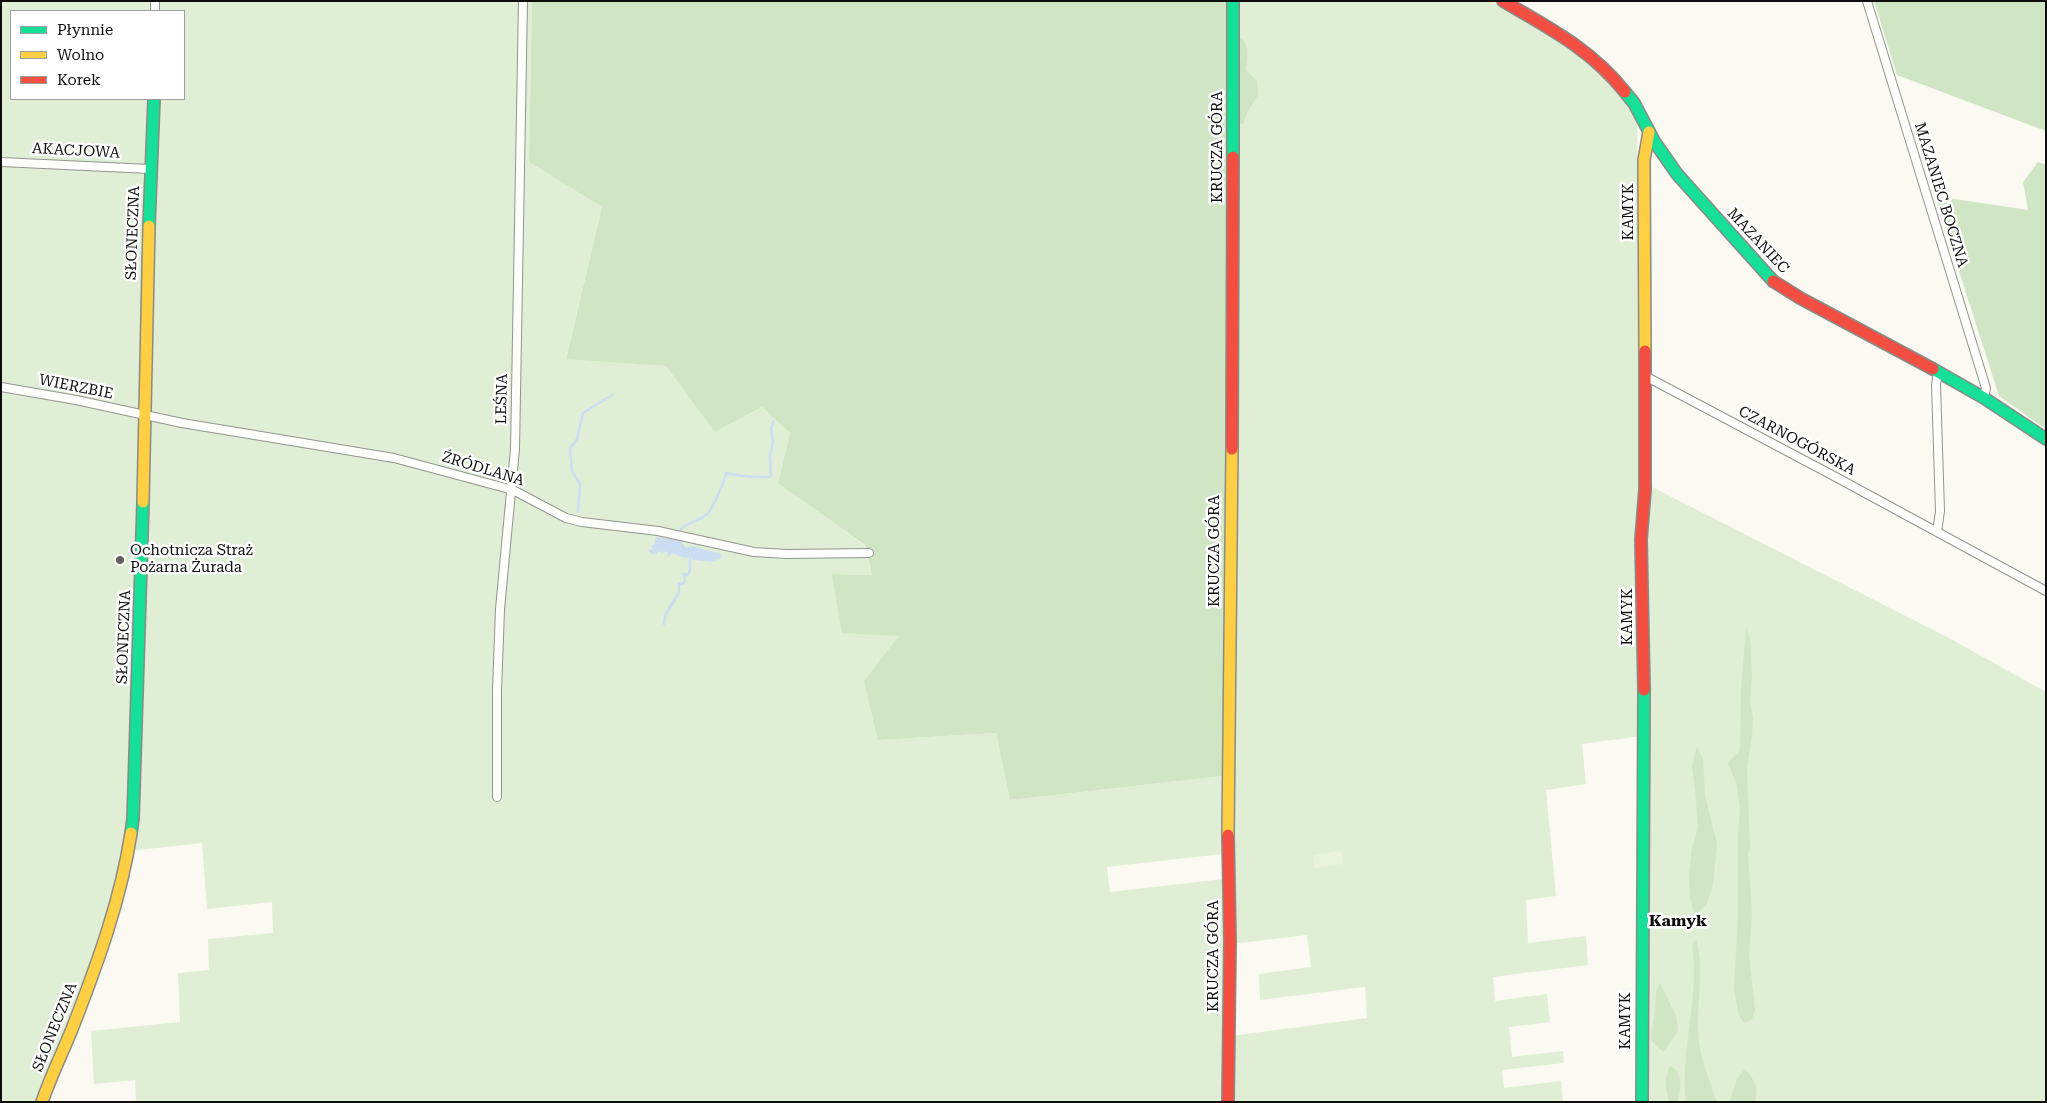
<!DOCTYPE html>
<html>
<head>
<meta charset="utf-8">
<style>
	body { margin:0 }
	#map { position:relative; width:2047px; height:1103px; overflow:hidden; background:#fafaf2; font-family:"Roboto Serif",serif }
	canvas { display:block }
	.frame { position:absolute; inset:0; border:2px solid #0d0d0d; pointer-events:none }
	.legend { position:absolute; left:10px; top:10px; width:175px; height:90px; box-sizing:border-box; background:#fff; border:1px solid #9e9e9e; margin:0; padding:6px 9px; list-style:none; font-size:15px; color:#0d0d0d }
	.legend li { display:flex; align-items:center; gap:10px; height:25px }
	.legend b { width:25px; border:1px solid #9e9e9e }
</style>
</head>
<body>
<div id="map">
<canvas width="2047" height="1103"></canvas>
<div class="frame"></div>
<ul class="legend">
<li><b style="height:6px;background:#16e098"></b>Płynnie</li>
<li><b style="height:6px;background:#ffcf43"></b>Wolno</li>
<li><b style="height:6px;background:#f24e42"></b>Korek</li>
</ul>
</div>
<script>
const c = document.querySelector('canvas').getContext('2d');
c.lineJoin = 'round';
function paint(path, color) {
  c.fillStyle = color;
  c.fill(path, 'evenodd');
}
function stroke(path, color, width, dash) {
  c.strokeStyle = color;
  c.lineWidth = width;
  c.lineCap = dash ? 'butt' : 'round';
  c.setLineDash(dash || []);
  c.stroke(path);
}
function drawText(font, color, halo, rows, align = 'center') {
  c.font = font + ' "Roboto Serif",serif';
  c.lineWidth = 5;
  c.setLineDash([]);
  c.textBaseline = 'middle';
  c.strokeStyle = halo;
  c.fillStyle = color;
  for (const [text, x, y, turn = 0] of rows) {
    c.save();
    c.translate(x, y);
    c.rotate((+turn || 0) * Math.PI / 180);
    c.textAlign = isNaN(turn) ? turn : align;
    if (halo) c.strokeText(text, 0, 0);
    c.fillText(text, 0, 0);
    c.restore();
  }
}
const green = new Path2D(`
	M1,1h531l-3,161 73,45 -36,151 100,8 46,61 9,2 41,-22 28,26 -12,49 86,63 8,30 -40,-1 68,62 -22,104 118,-7 14,67 212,-24v78l-115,13 3,25 114,-13 3,63 -2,160h-1089l-1,-22 -41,4 -3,-53 89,-9 -2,-49 31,-3 -1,-31 65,-6 -1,-31 -65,7 -5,-66 -73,8 -25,98 -54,153h-49zM11,11h173v88h-173z
	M1237,1h255l61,32 30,20 27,27 27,36 4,305 -2,83 2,232 -59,8 4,40 -40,6 10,106 -30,4 2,43 58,-7 2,29 -95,12 2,24 52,-7 3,28 -41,5 3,30 51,-6 1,12 -62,7 2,18 57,-7 2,21h-333l1,-66 136,-18 -2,-31 -105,13 -1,-26 52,-7 -4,-32 -75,9z
	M1647,487h5l297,151 97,54v410h-401z`);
const forest = new Path2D(`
	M532,1h700l-10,775 -212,24 -14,-67 -118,7 -14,-59 35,-45 -57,-3 -10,-59 40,1 -7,-30 -87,-62 12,-50 -28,-26 -47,25 -49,-66 -100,-7 36,-152 -73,-45z
	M1874,1h172v130l-149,-56z
	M1242,38c8,9 5,20 4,32l11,11 1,14 -9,14 -6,15 -6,-1v-84z
	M2038,162l8,3v264l-47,-33 -64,-200 93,14 -5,-28z
	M1746,628l4,10 2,39 -2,24 3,17 -1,16 -5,35 3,80 -2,5 4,59 -3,42 6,55 -3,9 -8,4 -5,-8 -5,-25 4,-74v-82l2,-25 -3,-24 -9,-22 12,-13 1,-59z
	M1697,746l6,13 2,37 12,48 -4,41 -6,18 -12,13 -5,-18 -1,-23 3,-27 6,-21 -3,-38 -3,-23z
	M1696,939c8,28 2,57 2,85 -1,27 10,53 19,78h-31c-6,-53 14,-104 6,-157z
	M1660,983l16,33 2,15 -15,21 -11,-11 -1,-5 4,-24 1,-21z
	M1670,1066c13,6 12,24 7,36l-8,-1c-4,-13 -5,-23 1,-35z
	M1745,1069c9,10 14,18 10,33h-26l8,-23z`);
const pitch = new Path2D(`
	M1341,851l2,13 -28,4 -2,-13z`);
const water = new Path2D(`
	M658,537l23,4 5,7 7,-2c6,2 23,6 29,9v3l-7,1 1,3 -23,-2 -3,-3 -6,1 -12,-5 -3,4 -2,-2 1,-2 -4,-2 -2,4 -1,-4 -9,4 -4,-5 5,-1 -2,-3 4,-2v-6z`);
const stream = new Path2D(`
	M578,511l2,-27 -8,-13 -2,-22 7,-10 6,-26 29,-18
	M679,531c9,-10 17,-8 27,-16 7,-5 18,-33 20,-42 9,2 37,6 45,3l-1,-20 3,-14 -2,-13 2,-7
	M664,624l1,-9 14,-22v-9h4l2,-4 -1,-6 4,1 2,-5v-13`);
const street = new Path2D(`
	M1867,1l119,387 -2,10
	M155,11v-10
	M1,162l149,7
	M1645,376l187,99 214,116
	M1,387l75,13 106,23 212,35 119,32 53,28 16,4 76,9 96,21 33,2 82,-1
	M1937,532l3,-21 -4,-126 2,-14
	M497,797v-106l3,-82 15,-160 8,-448`);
const fast = new Path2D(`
	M1233,1v156
	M1625,92l9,11 20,38 23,33 96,107
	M149,226l5,-127
	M1933,369l51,29 62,41
	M131,833l2,-14 10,-317
	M1642,1102l2,-412`);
const slow = new Path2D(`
	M1645,351l-1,-191 5,-28
	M143,502l6,-276
	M1228,835l4,-386
	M42,1102c9,-27 22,-52 32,-78 24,-62 47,-125 57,-191`);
const jam = new Path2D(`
	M1503,1c46,27 88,48 122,91
	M1773,281l27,17 133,71
	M1232,449l1,-292
	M1644,690l-3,-151 4,-49v-139
	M1228,1102l2,-160 -2,-107`);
const markers = [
	[120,560,5,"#60605d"]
];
const streetNames = [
	["KRUCZA GÓRA",1218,147,-90],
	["AKACJOWA",76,151,3],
	["MAZANIEC BOCZNA",1941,195,73],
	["KAMYK",1629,212,-90],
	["SŁONECZNA",133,233,-88],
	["MAZANIEC",1758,241,47],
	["WIERZBIE",76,387,11],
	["LEŚNA",502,399,-89],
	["CZARNOGÓRSKA",1797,441,28],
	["ŹRÓDLANA",483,469,17],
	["KRUCZA GÓRA",1215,551,-90],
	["KAMYK",1628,617,-90],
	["SŁONECZNA",124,637,-88],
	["KRUCZA GÓRA",1214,956,-90],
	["KAMYK",1626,1021,-90],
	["SŁONECZNA",55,1027,-68]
];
const poiNames = [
	["Ochotnicza Straż",130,551],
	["Pożarna Żurada",130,568]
];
const neighbourhoodNames = [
	["Kamyk",1678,921]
];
paint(green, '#dfeed4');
paint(forest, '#cfe5c3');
paint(pitch, '#e9f3dd');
paint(water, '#ccddf1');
stroke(stream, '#ccddf1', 2.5);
stroke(street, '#949490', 10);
stroke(fast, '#8a8a87', 14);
stroke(slow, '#8a8a87', 14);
stroke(jam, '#8a8a87', 14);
stroke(street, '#fefefd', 8);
stroke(fast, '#16e098', 11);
stroke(slow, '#ffcf43', 11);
stroke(jam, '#f24e42', 11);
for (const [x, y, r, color] of markers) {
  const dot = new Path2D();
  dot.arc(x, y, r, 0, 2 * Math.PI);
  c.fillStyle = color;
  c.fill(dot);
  stroke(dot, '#fff', 2);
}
drawText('15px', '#0d0d0d', '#fff', streetNames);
drawText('15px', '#0d0d0d', '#fff', poiNames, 'left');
drawText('bold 16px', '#0d0d0d', '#fff', neighbourhoodNames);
</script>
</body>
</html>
